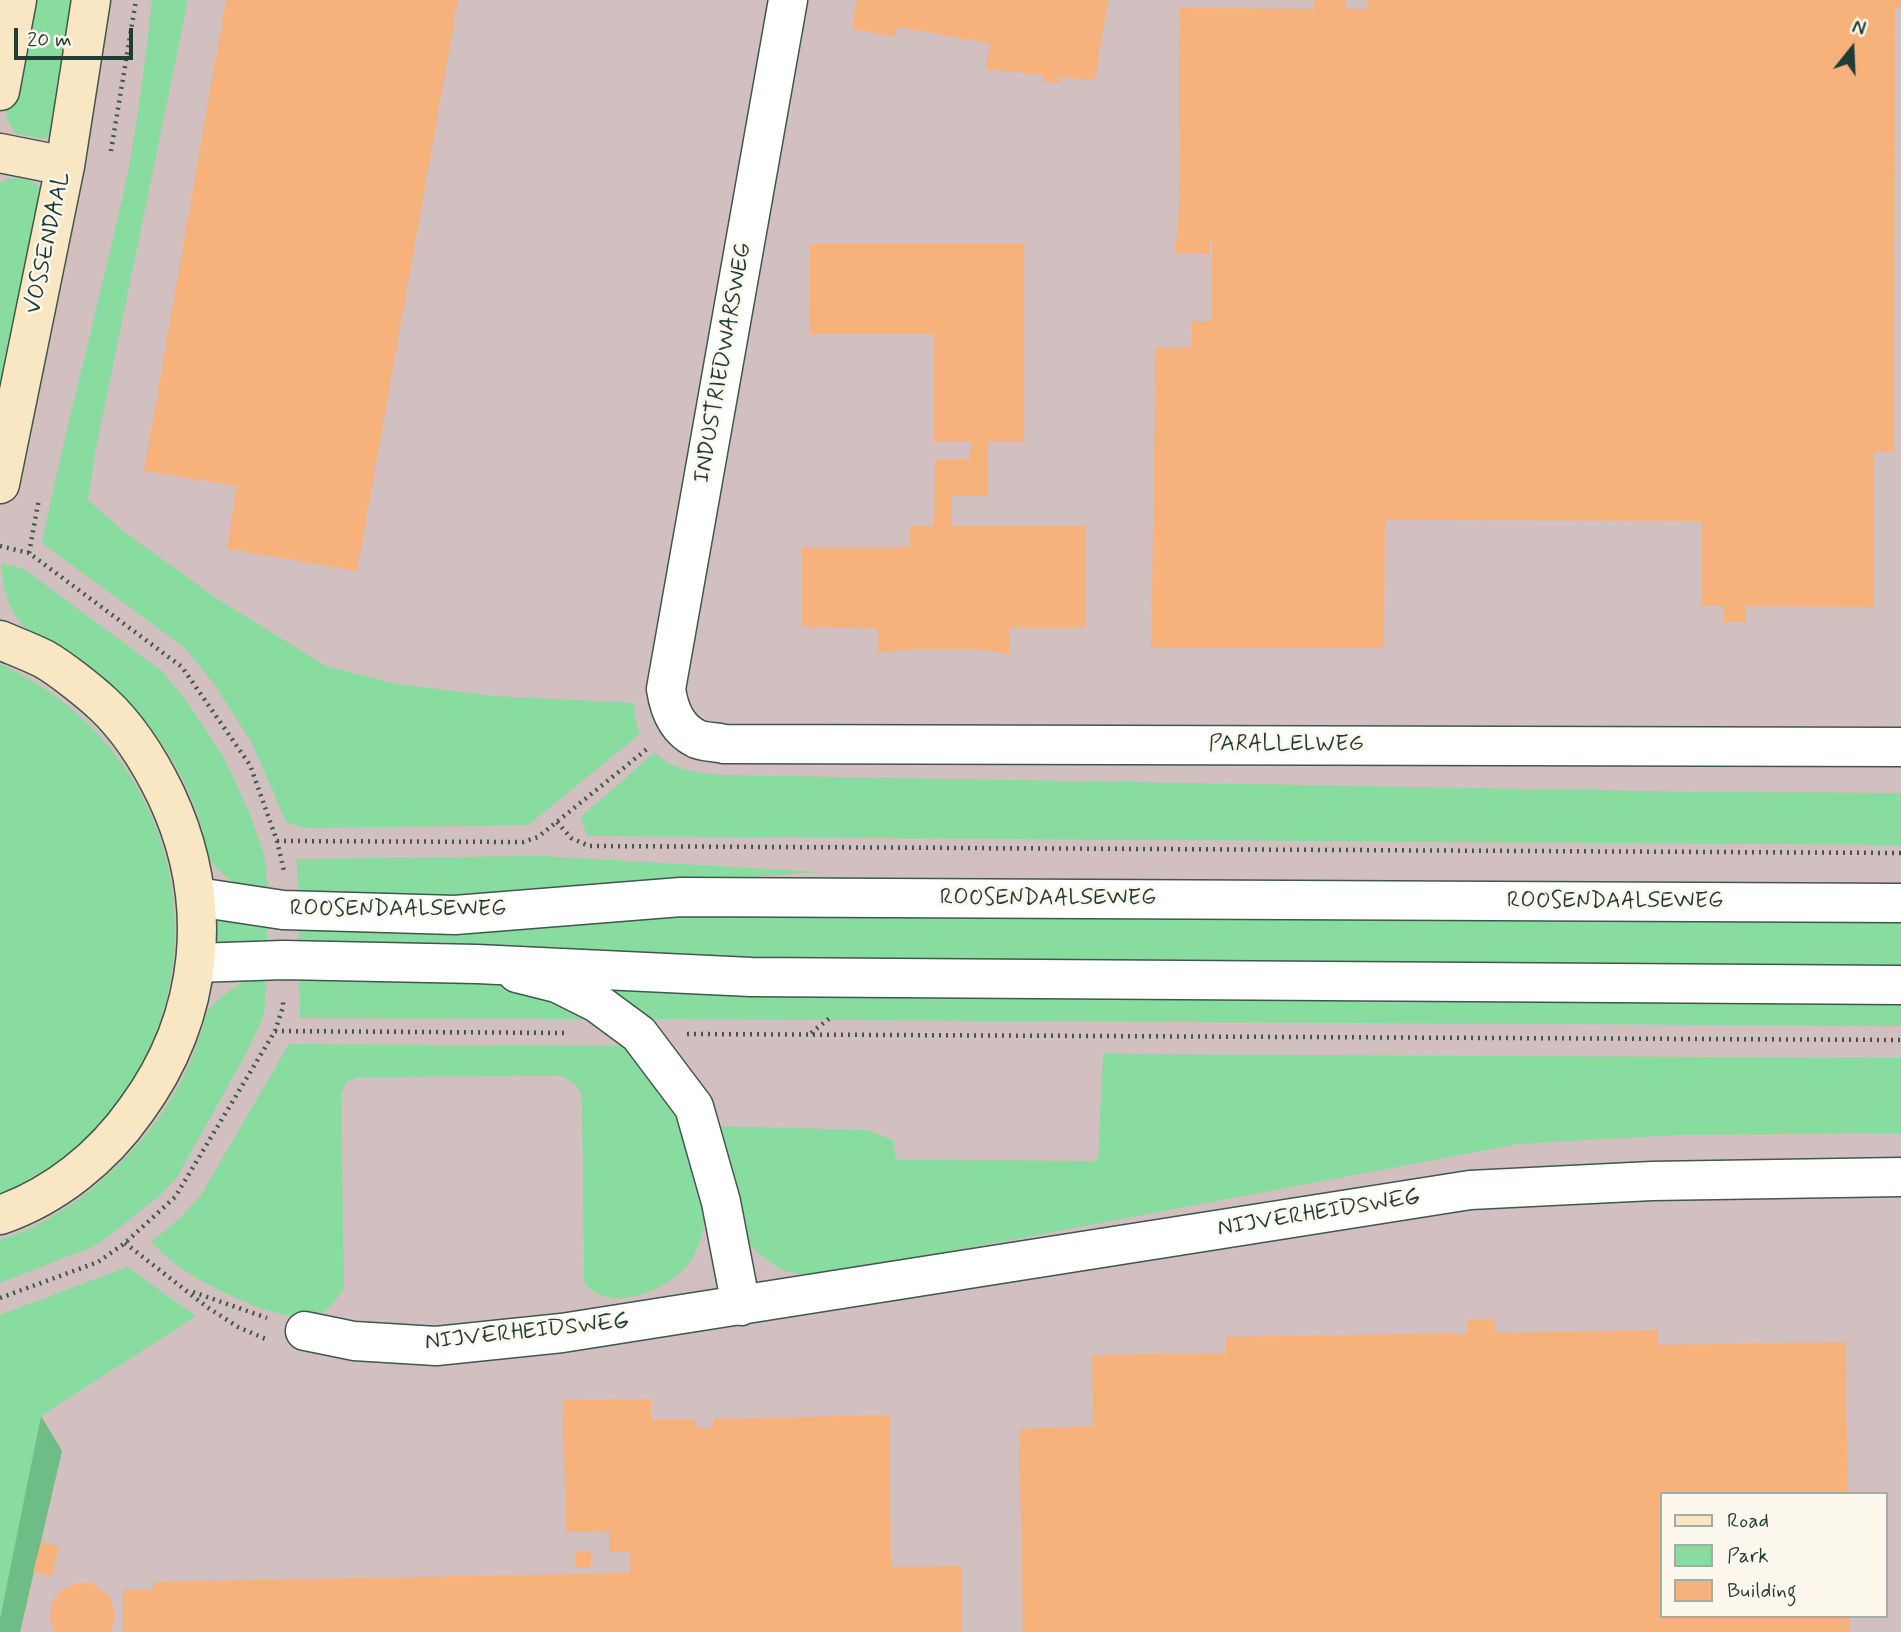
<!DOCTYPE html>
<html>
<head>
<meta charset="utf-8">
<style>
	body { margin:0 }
	#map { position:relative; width:1901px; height:1632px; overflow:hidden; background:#f7e9d3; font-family:Mynerve,sans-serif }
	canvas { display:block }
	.legend { position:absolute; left:1660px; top:1492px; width:228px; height:126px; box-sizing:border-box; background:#fbf7ec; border:2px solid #a3ada2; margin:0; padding:9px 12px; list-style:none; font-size:21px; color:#1f3d34 }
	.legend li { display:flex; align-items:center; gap:14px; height:35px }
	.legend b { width:35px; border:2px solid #a3ada2 }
	.north { position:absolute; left:1817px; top:14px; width:70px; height:70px; -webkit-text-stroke:5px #fbf7ec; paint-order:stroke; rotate:18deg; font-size:19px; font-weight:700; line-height:28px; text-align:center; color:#1f3d34 }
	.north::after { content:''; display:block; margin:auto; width:24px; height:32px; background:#1f3d34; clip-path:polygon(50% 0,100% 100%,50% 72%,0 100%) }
	.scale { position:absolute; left:14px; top:28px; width:119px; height:32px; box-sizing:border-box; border:4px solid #1f3d34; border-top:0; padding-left:9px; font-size:21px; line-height:24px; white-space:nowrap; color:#1f3d34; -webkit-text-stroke:5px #fbf7ec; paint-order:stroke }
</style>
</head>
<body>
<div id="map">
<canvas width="1901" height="1632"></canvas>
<ul class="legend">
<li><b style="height:9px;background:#f9e7c3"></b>Road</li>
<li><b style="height:19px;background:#88dc9f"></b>Park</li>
<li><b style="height:19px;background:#f7b27c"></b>Building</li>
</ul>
<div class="north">N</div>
<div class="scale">20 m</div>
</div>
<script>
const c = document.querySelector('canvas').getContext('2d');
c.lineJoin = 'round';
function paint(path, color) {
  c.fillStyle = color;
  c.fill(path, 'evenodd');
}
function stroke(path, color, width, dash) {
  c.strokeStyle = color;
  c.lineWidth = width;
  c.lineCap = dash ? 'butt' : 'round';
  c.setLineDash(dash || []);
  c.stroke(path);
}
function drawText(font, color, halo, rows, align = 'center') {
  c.font = font + ' Mynerve,sans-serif';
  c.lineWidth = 5;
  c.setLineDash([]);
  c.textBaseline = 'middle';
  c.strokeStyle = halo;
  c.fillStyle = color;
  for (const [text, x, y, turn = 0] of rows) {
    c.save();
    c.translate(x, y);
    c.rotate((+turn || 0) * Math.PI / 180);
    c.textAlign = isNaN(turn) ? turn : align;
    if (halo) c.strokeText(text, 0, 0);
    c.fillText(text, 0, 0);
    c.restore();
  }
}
const industrial = new Path2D(`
	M0,0h1901v1632h-1901zM1661,1494h224v122h-224z`);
const green = new Path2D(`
	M29,0h49l-22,131 -13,8 -28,-6 -9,-16z
	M152,0h36l-93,453 -7,47 35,31 93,67 110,68 71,18 97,12 140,7 1,16 5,15 -112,91 -224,3 -18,-6 -34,-79 -38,-59 -29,-36 -143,-105c24,-119 56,-235 82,-353 14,-63 20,-126 28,-190z
	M16,178l16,3 10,9 -42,229v-235l5,-5z
	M1,563l23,6 138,102 26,32 36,55 25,54 15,42 4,35 -21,2c-13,-9 -28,-17 -36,-31 -6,-12 -7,-28 -12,-41 -13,-40 -36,-78 -64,-110 -18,-20 -41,-40 -64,-56 -13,-9 -28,-14 -42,-23 -20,-14 -27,-44 -28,-67z
	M0,664c188,85 236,325 88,472 -25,25 -56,43 -88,58z
	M655,752c16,19 47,22 70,23l979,17 197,1v52l-1314,-9 -6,-19z
	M540,856l280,16 -411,30 -110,-4 -3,-39z
	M710,907l1191,6v58l-1283,-13 -133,-13 -186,-2v-21z
	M217,921l50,1v20h-50z
	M299,969l194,6 110,44 -305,-1 2,-5z
	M267,972l-3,42 -16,36 -71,127 -19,20 -61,48 -97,38v-43c55,-17 107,-58 143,-102 18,-21 34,-47 46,-73 5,-11 9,-24 13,-35 2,-5 2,-11 4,-16 7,-14 45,-40 61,-42z
	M605,983l1296,15v28l-1256,-7z
	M289,1044l343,2c18,27 42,54 57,83 6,10 16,71 16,84 0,18 -7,40 -19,54 -21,24 -81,49 -102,14l-2,-185c-4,-11 -11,-15 -21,-20l-202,1 -12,5 -6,11 3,196c-8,10 -15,22 -27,26 -33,11 -105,-27 -133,-45 -12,-7 -23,-19 -33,-28l28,-23 22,-24z
	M1103,1054l798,4v75l-225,2 -158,9 -687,130 -24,2 -25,-6 -23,-16 -16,-17 -31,-111 155,4 26,10 3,20 202,1z
	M127,1267l69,49 -155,100 -41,203v-304z`);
const forest = new Path2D(`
	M41,1416l21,35 -42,181h-20v-13z`);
const building = new Path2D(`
	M226,0h232l-101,571 -130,-22 10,-63 -93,-15z
	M857,0h251l-13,80 -35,-3v6l-17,-1v-7l-57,-6 4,-26 -93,-16 -1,10 -44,-8z
	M1314,0h31v9h23v-9h533v8h-6l-1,444h-20v155l-128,-1v16h-22v-16h-23v-85l-316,-1 -1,128h-233l5,-301h35l1,-26h20v-83h-3l1,16 -35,-1 4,-43 1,-202 134,1z
	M810,244h214v198h-36v54h-36v30h133v101h-76v27l-33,-5h-65l-34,4v-25l-75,-1v-80h107v-21h25l1,-66h35l1,-18h-37v-108h-125z
	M1467,1319h28l1,14 162,-3v15l187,-3 3,152h-187v122h189v16h-827l-4,-203 74,-3 -1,-71 134,-2v-16l242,-4z
	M651,1399v21h45v7h18v-8l175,-4 2,152 70,-1 1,66h-839v-43h30v-7l477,-9v-21h-21v-21l-43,1 -3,-132z
	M41,1542l18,5 -7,29 -19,-4z
	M576,1551h15v16h-15z
	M76,1583l17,1 16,12 6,16 -1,12 -4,8h-55l-5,-13 2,-16 10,-13z`);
const path = new Path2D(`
	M111,151l25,-151
	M0,546l29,7 153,114 68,98 27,76 7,30
	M29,553l10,-54
	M557,822l14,16 18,8 1312,7
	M277,841l246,1 15,-5 109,-88
	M275,1031l292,2
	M811,1033l20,-16
	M687,1034l1214,6
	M125,1243l82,64 31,20 30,13
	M193,1292l74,26
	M0,1298l98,-36 27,-19 50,-46 100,-166 8,-24v-9`);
const minor = new Path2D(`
	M788,0l-122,689c3,20 10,40 31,50 7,3 19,3 27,5l1177,3
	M517,973l40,10 40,20 42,31 55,73 27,95 20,104
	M305,1331l49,10 82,5 126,-13 908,-143 182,-9 249,-4`);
const tertiary = new Path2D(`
	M197,897l86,13 172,5 226,-18 1220,6
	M196,963l87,-3 194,4 274,13 1150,8`);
const secondary = new Path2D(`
	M0,91l17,-91
	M0,153l65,13
	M0,484l65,-318 26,-166
	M0,640c14,6 30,12 44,19 16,9 45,32 59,45 27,25 47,58 63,91 50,106 39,221 -30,315 -33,47 -81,86 -136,105`);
const streetNames = [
	["VOSSENDAAL",49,243,-78],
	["INDUSTRIEDWARSWEG",724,363,-80],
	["PARALLELWEG",1286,745],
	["ROOSENDAALSEWEG",1048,899],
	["ROOSENDAALSEWEG",1615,902],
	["ROOSENDAALSEWEG",398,910],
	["NIJVERHEIDSWEG",1319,1214,-9],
	["NIJVERHEIDSWEG",527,1333,-6]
];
paint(industrial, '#d2bfc0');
paint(green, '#88dc9f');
paint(forest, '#6ebc86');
paint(building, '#f7b27c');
stroke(minor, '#3f574c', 41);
stroke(tertiary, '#3f574c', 41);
stroke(secondary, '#3f574c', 41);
stroke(path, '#3f574c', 4.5, [2, 5]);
stroke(minor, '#fff', 38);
stroke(tertiary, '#fff', 38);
stroke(secondary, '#f9e7c3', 38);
drawText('23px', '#1f3d34', '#fbf7ec', streetNames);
</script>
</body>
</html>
